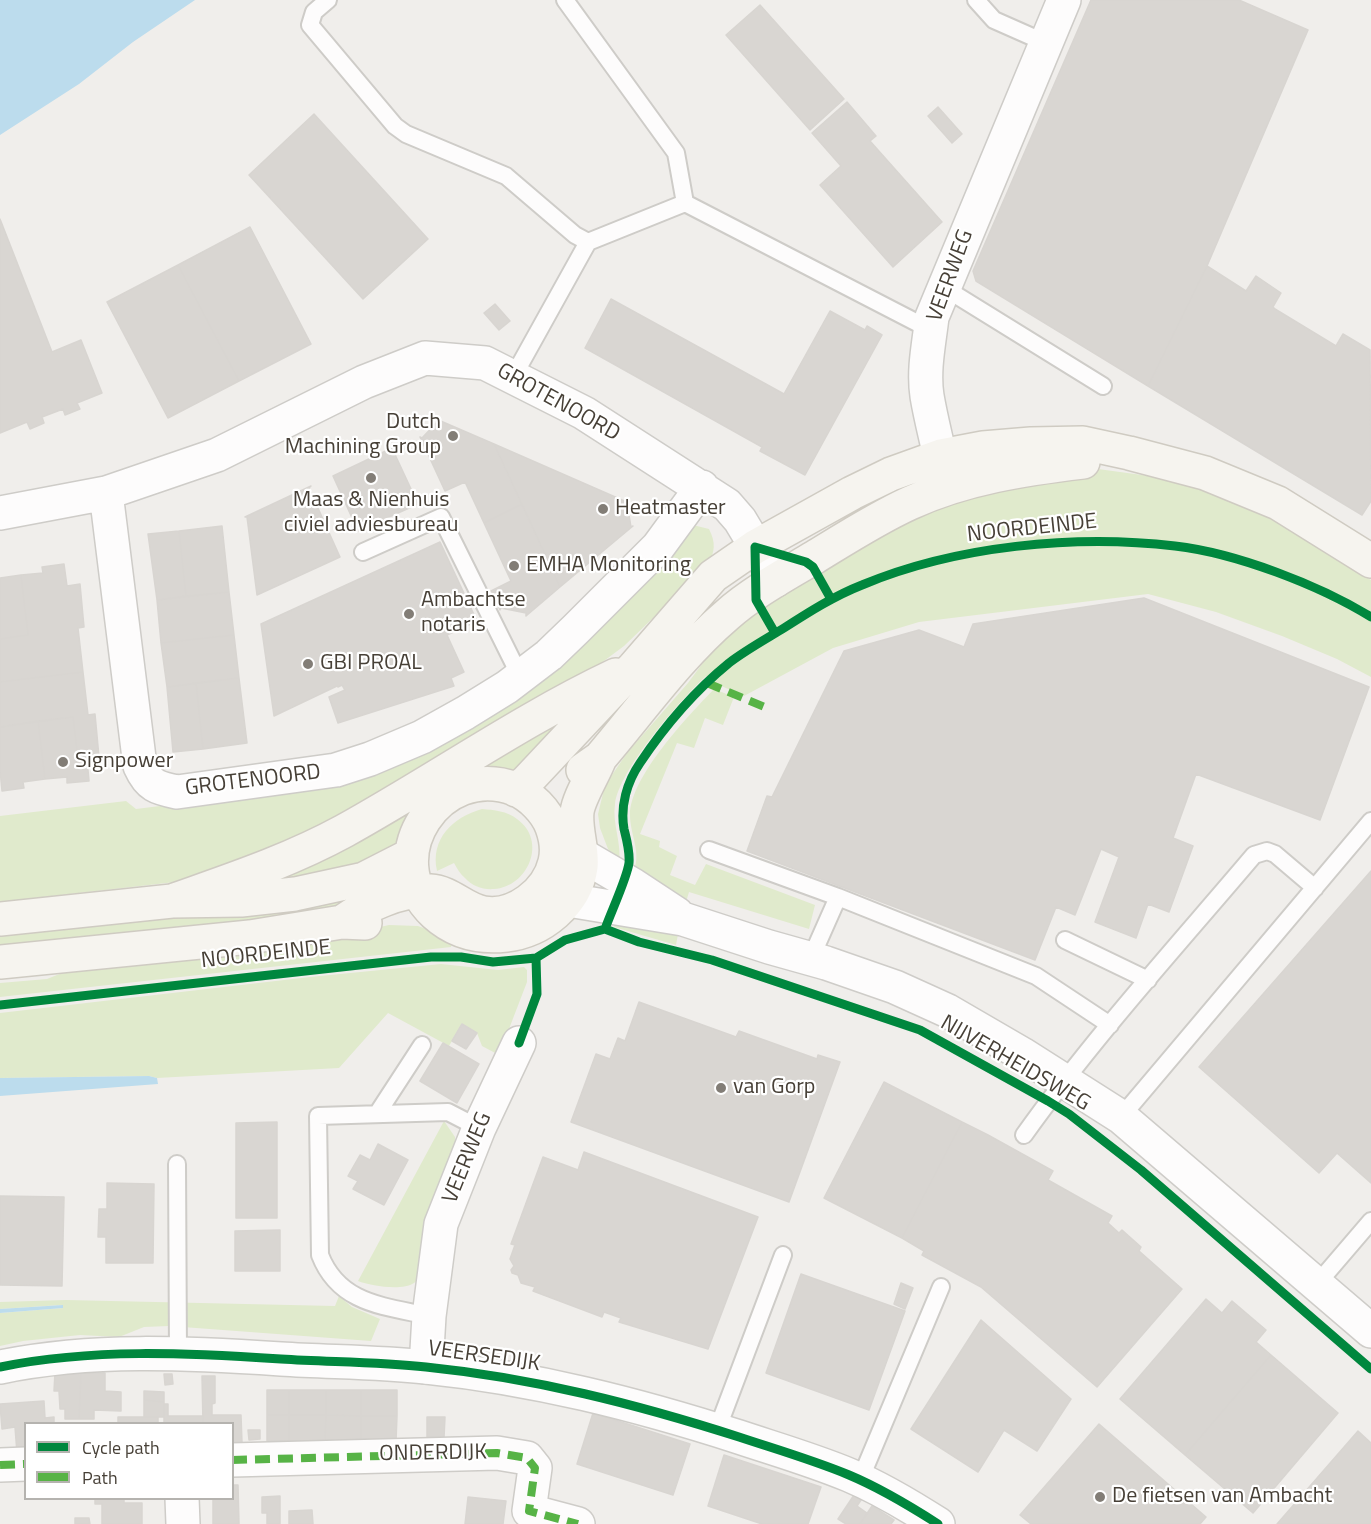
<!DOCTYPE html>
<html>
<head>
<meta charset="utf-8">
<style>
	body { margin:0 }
	#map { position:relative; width:1371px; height:1524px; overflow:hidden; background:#f0eeeb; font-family:"Titillium Web",sans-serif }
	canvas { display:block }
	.legend { position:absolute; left:24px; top:1422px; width:210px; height:78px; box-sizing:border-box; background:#fff; border:2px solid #b5b3af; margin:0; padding:8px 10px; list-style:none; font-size:18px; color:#474037 }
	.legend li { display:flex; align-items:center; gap:12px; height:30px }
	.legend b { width:30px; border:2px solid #b5b3af }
</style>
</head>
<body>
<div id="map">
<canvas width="1371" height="1524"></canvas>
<ul class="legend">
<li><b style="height:8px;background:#00873e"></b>Cycle path</li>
<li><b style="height:8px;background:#57b346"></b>Path</li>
</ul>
</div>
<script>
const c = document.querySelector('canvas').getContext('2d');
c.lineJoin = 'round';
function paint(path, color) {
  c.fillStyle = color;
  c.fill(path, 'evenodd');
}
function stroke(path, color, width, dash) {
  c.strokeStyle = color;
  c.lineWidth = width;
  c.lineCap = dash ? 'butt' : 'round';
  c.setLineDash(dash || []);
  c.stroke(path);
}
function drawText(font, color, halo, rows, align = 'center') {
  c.font = font + ' "Titillium Web",sans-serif';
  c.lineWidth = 4.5;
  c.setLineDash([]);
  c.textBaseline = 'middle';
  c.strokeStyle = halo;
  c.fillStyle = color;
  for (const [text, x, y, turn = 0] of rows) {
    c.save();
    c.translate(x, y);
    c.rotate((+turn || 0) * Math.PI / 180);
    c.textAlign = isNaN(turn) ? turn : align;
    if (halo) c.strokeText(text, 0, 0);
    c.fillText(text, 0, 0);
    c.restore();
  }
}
const green = new Path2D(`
	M1098,469l66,9 58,17 40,18 109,67v97l-34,-18 -55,-23 -66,-24 -68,-18 -229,28 -86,26 -89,48 -34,-15 -4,-5c-26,24 -87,94 -91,128 -3,20 7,39 4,59l-11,-14 -8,-21 -2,-14 7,-29 22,-32 61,-70 54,-73 138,-83 163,-56z
	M693,525l16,4c7,14 6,22 -1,36l-84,81 -51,38 -263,157 -126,40 -184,21v-86l126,-15 10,8 200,-25 55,-17 59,-27 46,-27 92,-78 77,-69 20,-34z
	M714,689l20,8 -11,28 -18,-7 -11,30 -17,-5 -37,91 20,7 -1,6 18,9 -7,19 25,10 11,-21 109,41 -6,24 -120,-37 -3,10 -54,-28c11,-20 -2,-38 -2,-59 0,-38 58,-99 84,-126z
	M585,708l-68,61 -51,7z
	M418,797l-16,36 -6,10 -25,21 -113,25z
	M482,809c12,1 25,2 35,10 31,22 11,68 -23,70 -11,1 -22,-3 -29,-11 -5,-4 -8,-10 -11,-15l-17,8c-7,-32 16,-54 45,-62z
	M387,877l-50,31 -67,11 -270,29v-14z
	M618,918l60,16 -2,11 -62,-18z
	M389,925l29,1 35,13 -2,8 -451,50v-14l47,-4 20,-8 238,-27z
	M441,964l57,6 26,-3 3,3v12l-28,73 -17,-9 -5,-13 -15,-9 -13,22 -61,-33 -49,55 -182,10 -8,-2 -149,2v-65l310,-36z
	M444,1121l11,16v14l-30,122c-4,3 -7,8 -11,10 -12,8 -43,3 -56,-2z
	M339,1296l13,11 28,12 -9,22 -202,-15 -25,1 -25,10 -39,-2 -57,6 -23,5v-33l63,-5 -1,-3 -62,4v-7l66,-2 269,6z`);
const water = new Path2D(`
	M0,0h195l-62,42 -54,42 -79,51z
	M149,1076l8,2 1,6 -158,12v-18z
	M63,1305v3l-63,5v-4z`);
const building = new Path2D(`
	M1091,0h148l69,30 -101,236 -59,120 -172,-105 -3,-10z
	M760,5l84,94 -34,31 -84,-95z
	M847,102l29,34 -6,5 72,81 -49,45 -73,-82 21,-19 -29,-33z
	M938,107l24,27 -10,9 -24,-27z
	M314,114l114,125 -65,60 -114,-124z
	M0,219l52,133 29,-12 21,53 -25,10 3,6 -15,6 -2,-6 -21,8 2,6 -14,6 -3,-7 -27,11z
	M250,227l61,117 -72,37 -61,-116z
	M178,265l61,116 -71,37 -61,-116z
	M1207,266l39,25 10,-15 25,17 -8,14 2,2 61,37 7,-12 27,16 1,151 -9,14 -214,-129z
	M611,299l173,95 46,-83 35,19 2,-4 15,9 -77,140 -45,-24 2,-4 -177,-99z
	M495,304l15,17 -11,9 -15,-17z
	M436,419l58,25 28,60 -38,19 -19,-41 -20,9 -25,-54 2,1 16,-17z
	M494,444l135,59h-2l4,24 2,-1 -73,61z
	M392,448l26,56 -60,27 -25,-55z
	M311,486l-2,2 31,69 -83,38 -10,-78h-2z
	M522,504l38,83 -34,29v-3l-25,-5 -1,2 -9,-19 20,-10 -27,-58z
	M222,526l7,66 -43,4 -7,-65z
	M179,531l7,65 -29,4 -9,-66z
	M440,542l37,79 -30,14 17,37 -13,6 3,8 -116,37 -9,-26 16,-7 -3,-5 -4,2 -1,-1 -63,30 -13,-92z
	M64,564l3,22 13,-2 4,43 -6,1 5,44 -83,10v-43l28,-4 -7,-60 22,-2 -1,-6z
	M21,575l7,60 -28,4v-61z
	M229,592l5,43 -73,8 -4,-43z
	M1144,598l225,89 -49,133 -124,-46 -23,64 20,8 -24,66 -21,-8 -12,34 -41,-16 24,-65 -18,-8 -26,66 -19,-8 -21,53 -288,-109 20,-55 5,1 72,-146 75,-21 45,17 9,-23z
	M234,635l5,43 -72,9 -6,-44z
	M83,672l5,43 7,-1 4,43 -21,3 -5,-43 -73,10v-45z
	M239,678l8,65 -44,6 -7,-66z
	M196,683l7,66 -30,3 -6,-65z
	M73,717l5,43 9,-1 2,22 -22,2v-6l-22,2 -7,-58z
	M38,721l7,58 -22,3 1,6 -22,3 -2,-21v-43z
	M1371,871v312l-34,-30 -18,20 -120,-106z
	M639,1002l97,35 3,-6 78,28 1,-4 22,7 -51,140 -218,-80 25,-68 14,5 8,-21 7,3z
	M462,1024l15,9 -11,16 -14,-8z
	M443,1043l36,21 -22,39 -37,-22z
	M884,1082l78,40 -60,116 -78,-40z
	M277,1122v96h-41v-95z
	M962,1122l26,13 65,36 -5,9 64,36 -4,7 11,10 3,-3 19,17 -2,4 43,38 -85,98 -116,-100 -59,-32 2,-4 -22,-13z
	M378,1144l30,16 -24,45 -31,-16 5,-8 -10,-5 12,-21 10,5z
	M584,1152l174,65 -50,132 -89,-27 2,-4 -17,-6 -2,5 -69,-26 2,-4 -14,-4 -3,-8 -6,-2 -1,-3 3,-4 -4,-7 5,-14 -4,-1 32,-87 35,13z
	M107,1183l47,1 -1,79h-47v-26h-8l1,-28h8z
	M0,1196l64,1 -2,89 -62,-1z
	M280,1230v41h-45v-40z
	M801,1274l104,37 -36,99 -103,-37z
	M901,1283l12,5 -8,21 -11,-5z
	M1206,1299l16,14 10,-12 34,29 -10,12 15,13 -86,100 -65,-56z
	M981,1320l90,79 -34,52 -33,-21 -26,42 -67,-43z
	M1271,1355l67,58 -85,100 -68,-58z
	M55,1372l26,1 -2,46h-14v-10h-5l-1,-18h-5z
	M81,1373h24v18l16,1v19l-27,-1v9h-15z
	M164,1374h8l1,10 -8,1z
	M202,1376h13v27l-3,1v11h29l1,28 -10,1v-20h-29z
	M267,1390h22v25h-22z
	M289,1390h37v25h-37z
	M326,1390h35v26l-35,-1z
	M361,1390h36v26h-36z
	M144,1391l20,1v10l-20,-2z
	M144,1400l20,2v15h-20z
	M44,1401l1,17 9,-1v7h-28v29h-9l-2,-26 -13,2 -2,-25z
	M164,1404h4v12h35v8h-39z
	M593,1413l97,31 -17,51 -96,-31z
	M267,1415h22v26h-22z
	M289,1415h37l-1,26h-36z
	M326,1415l35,1v25h-36z
	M361,1416h36l-1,25h-35z
	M118,1417h40v7h-40z
	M427,1417h18l-1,21h-17z
	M1099,1424l107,93 -6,7h-169l-11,-9z
	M248,1430h12v9l-11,1z
	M1358,1431l13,12v81h-94z
	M724,1455l97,32 -13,37h-46l-54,-18z
	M232,1485h6l1,39h-26v-25l19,-1z
	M854,1495l7,5 -4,6 10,7 -7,11h-14l-8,-5z
	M280,1496v28h-13v-11h-5v-16z
	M468,1497l38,4 -3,23h-38z
	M95,1498h29v5h18v21h-40v-20h-7z
	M872,1506l22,14 -3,4h-31z
	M312,1510l1,14h-24v-13z
	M75,1518h14l1,6h-15z`);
const service = new Path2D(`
	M328,0l-14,12 -4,13 85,101 11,8 100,42 69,59 13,7 97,-39 246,127
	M565,0l111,153 9,50
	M976,0l18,20 52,23
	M943,287l160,99
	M513,377l75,-135
	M363,552l78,-35 79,159
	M709,850l129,47 198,79 74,49
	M1065,940l83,40
	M811,958l27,-61
	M377,1114l45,-69
	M1121,1117l250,-296
	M1024,1135c70,-98 152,-188 230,-280l13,-4 8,3 40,34
	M177,1164l1,189
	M1317,1284l54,-63
	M429,1316c-45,-10 -90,-12 -109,-61l-2,-139 130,-4 31,16
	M717,1430l66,-175
	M860,1480l81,-193`);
const minor = new Path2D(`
	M945,484c-4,-29 -13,-58 -18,-88 -4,-26 2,-53 5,-79l132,-317
	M106,493l34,273c9,20 17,22 37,26l159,-22 34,-11 52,-22 43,-24 42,-26 42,-32 27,-26 82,-82 44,-60
	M0,513l106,-20 111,-38 147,-73 61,-24 60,5 99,50 143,92 13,15 36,60
	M426,1367l3,-51 12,-92 38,-96 40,-85
	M232,1460l265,-7 30,5 8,10 -6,43 49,13
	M0,1465l26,-1
	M182,1498l1,26`);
const tertiary = new Path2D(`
	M580,854l53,31 44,29
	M568,900l115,19 86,28 57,16 69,24 53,24 74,43 99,63 250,214
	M0,1367c93,-19 186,-14 281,-8 48,3 97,3 145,8 108,11 210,37 313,70 36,12 74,23 110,38 31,13 61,31 89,49`);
const secondary = new Path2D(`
	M583,770l17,-12c41,-48 79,-102 127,-143 26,-23 58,-40 88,-58 31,-19 62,-39 95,-54 54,-25 114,-34 173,-41
	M516,790l10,-8 108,-115 79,-91 42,-29 97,-54 39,-19 50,-18 42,-8 48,-4 52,-1 46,10 76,20 73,30 93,58
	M172,901c59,-21 117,-40 172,-70 92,-51 177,-111 272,-156
	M0,919l172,-18 69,-1 54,-6 69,-15 47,-24
	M342,922c23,-16 59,-33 88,-31 21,1 34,19 54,22 31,5 64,-21 71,-51 3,-12 1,-24 -3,-35 -6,-16 -21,-31 -37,-38 -75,-29 -140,69 -80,125 21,19 45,24 71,21 36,-4 70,-32 75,-68 2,-18 -6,-37 -4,-55 2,-15 17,-38 23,-54
	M0,962l250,-25 92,-15 23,1`);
const quiet = new Path2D(`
	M707,683l60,25
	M232,1460l265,-7 30,5 8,10 -6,43 49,13
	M0,1465l26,-1`);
const cycleway = new Path2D(`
	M775,633l-19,-33 -1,-53 51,15 7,5 18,32
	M605,929c6,-17 22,-51 24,-66 1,-12 -2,-22 -5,-34 -4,-23 3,-47 16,-66 24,-36 56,-73 89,-100 17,-13 37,-24 55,-35 25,-16 50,-32 78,-43 93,-39 213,-51 313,-39 61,7 144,39 196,71
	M605,929l34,13 73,18 208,70 128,71 21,13 72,56 230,199
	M0,1005l431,-48h30l32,5 43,-4 29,-18 40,-11
	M519,1043l18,-49 -1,-36
	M0,1367c93,-19 186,-14 281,-8 48,3 97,3 145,8 108,11 210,37 313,70 36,12 74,23 110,38 31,13 61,31 89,49`);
const markers = [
	[453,436,6,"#827d76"],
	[371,478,6,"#827d76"],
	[603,509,6,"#827d76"],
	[514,566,6,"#827d76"],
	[409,614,6,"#827d76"],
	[308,664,6,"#827d76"],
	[63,762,6,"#827d76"],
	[721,1088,6,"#827d76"],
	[1100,1497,6,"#827d76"]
];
const streetNames = [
	["VEERWEG",951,276,-70],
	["GROTENOORD",558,403,29],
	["NOORDEINDE",1032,529,-6],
	["GROTENOORD",253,781,-7],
	["NOORDEINDE",266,955,-6],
	["NIJVERHEIDSWEG",1015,1064,30],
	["VEERWEG",468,1158,-68],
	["VEERSEDIJK",484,1357,8],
	["ONDERDIJK",433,1454,-1]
];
const poiNames = [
	["Dutch",441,423,"right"],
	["Machining Group",441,448,"right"],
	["Maas & Nienhuis",371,501,"center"],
	["civiel adviesbureau",371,526,"center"],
	["Heatmaster",615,509],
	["EMHA Monitoring",526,566],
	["Ambachtse",421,601],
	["notaris",421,626],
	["GBI PROAL",320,664],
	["Signpower",75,762],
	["van Gorp",733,1088],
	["De fietsen van Ambacht",1112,1497]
];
paint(green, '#e0eacc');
paint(water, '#bcdced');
paint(building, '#d9d6d2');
stroke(building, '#d8d5d1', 1.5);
stroke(service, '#ceccc8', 20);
stroke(minor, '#ceccc8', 36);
stroke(tertiary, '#ceccc8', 36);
stroke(secondary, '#cfcbc2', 36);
stroke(service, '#fdfcfc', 16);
stroke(minor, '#fdfcfc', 33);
stroke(tertiary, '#fdfcfc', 33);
stroke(secondary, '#f6f4ef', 33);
stroke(quiet, '#57b346', 8, [15, 8]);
stroke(cycleway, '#00873e', 9);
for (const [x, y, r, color] of markers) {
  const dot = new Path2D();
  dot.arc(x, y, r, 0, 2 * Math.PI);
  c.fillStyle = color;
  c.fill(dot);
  stroke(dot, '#fff', 2);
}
drawText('22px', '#474037', '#fff', streetNames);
drawText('22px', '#474037', '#fff', poiNames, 'left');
</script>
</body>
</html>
